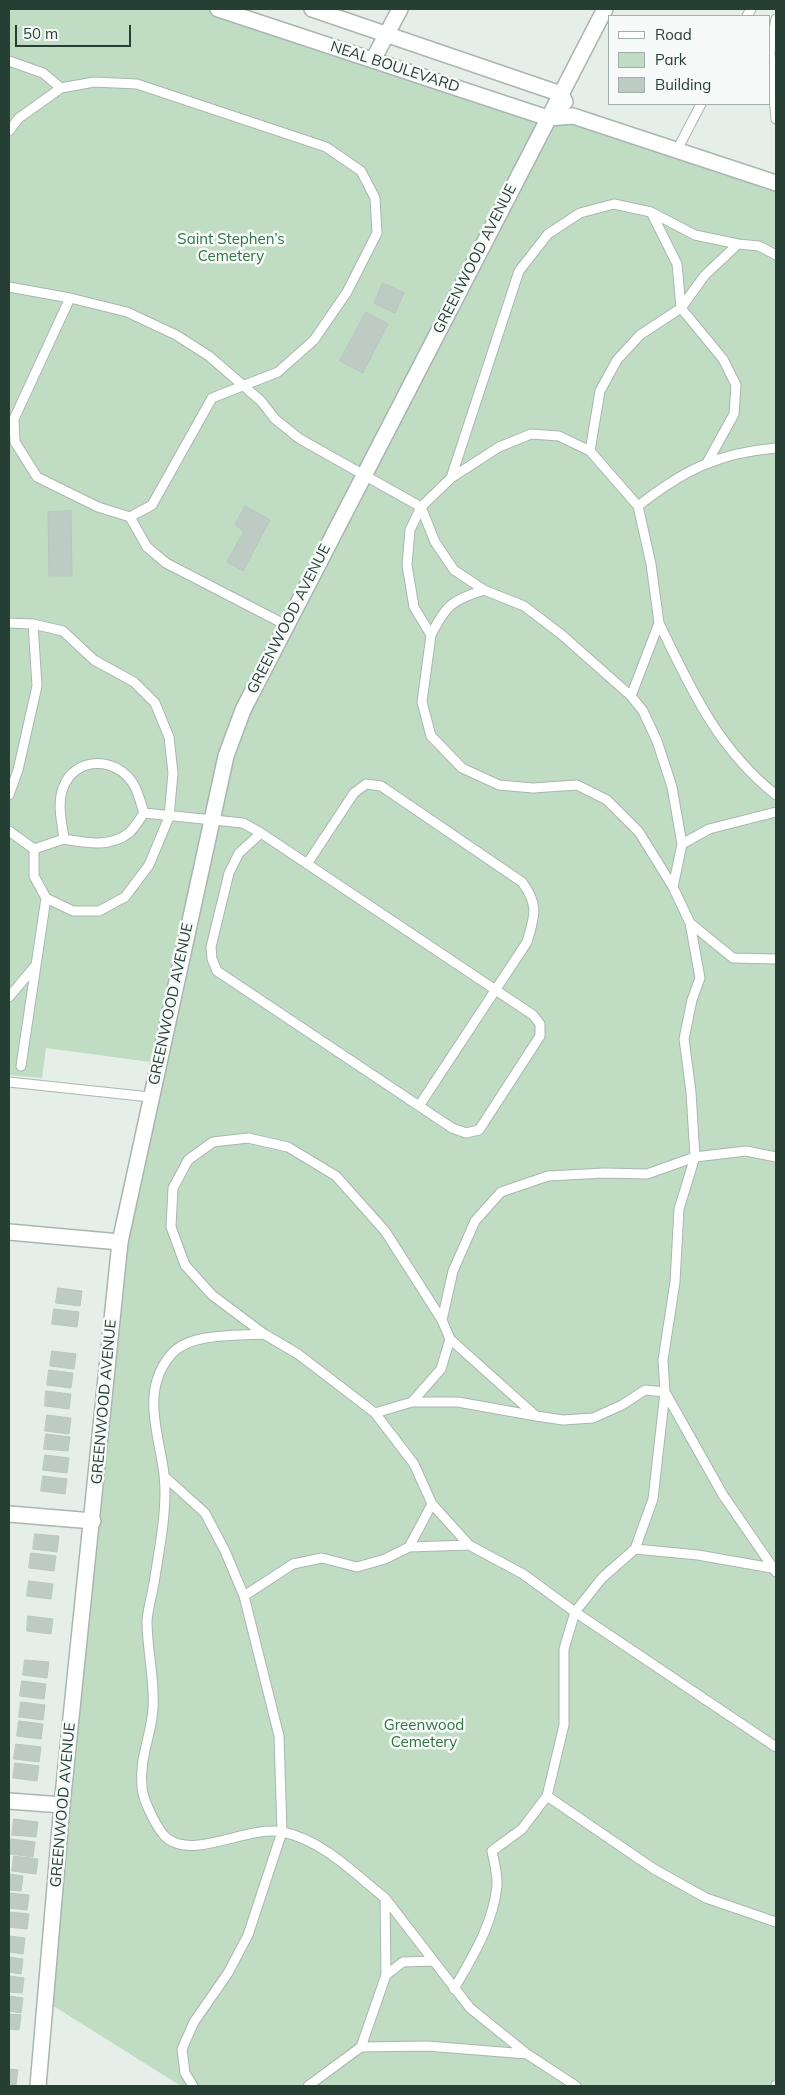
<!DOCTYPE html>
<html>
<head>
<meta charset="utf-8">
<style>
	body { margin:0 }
	#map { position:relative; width:785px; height:2095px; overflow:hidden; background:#e6eee9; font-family:Mulish,sans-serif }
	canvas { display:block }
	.frame { position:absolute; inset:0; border:10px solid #263f34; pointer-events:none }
	.legend { position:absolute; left:608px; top:15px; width:162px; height:90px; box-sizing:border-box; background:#f6faf8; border:1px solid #a3afaa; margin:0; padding:6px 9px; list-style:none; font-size:15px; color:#263f34 }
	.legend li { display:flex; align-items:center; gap:10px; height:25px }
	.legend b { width:25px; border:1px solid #a3afaa }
	.scale { position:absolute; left:15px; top:25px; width:116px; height:22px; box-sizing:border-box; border:2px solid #263f34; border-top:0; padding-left:6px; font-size:15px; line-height:18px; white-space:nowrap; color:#263f34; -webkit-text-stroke:4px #f6faf8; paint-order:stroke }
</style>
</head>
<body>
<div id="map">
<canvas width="785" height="2095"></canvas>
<div class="frame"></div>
<ul class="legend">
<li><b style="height:6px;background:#fff"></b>Road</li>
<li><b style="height:14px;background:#c0ddc4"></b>Park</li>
<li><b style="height:14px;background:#becbc4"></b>Building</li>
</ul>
<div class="scale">50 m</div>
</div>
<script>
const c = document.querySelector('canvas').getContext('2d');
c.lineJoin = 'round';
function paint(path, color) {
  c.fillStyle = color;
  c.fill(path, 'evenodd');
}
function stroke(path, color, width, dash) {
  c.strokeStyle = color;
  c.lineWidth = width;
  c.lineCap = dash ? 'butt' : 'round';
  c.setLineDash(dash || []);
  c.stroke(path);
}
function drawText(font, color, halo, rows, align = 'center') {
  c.font = font + ' Mulish,sans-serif';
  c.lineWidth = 5;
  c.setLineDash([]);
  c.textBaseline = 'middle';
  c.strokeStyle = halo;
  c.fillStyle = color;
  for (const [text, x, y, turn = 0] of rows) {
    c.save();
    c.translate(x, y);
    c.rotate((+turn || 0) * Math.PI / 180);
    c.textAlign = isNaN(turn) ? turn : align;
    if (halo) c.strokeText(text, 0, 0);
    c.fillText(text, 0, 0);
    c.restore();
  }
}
const green = new Path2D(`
	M9,9h209l330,109 25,-2 203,67v1903h-595l-134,-84 73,-760 38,-179 -112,-15 -4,30 -33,-3z`);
const building = new Path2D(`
	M383,283l21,10 -9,20 -21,-10z
	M366,312l22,12 -25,49 -23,-12z
	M245,506l25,14 -27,51 -16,-9 17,-31 -9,-6z
	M71,511l1,65h-23l-1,-64z
	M58,1288l24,3 -2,15 -24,-3z
	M54,1309l25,3 -2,15 -25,-3z
	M52,1351l24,3 -2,15 -24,-3z
	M49,1370l24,3 -2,15 -24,-3z
	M46,1391l25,3 -2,15 -24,-3z
	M47,1415l24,3 -2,16 -24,-3z
	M46,1434l24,3 -2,14 -24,-2z
	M45,1455l24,3 -2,15 -24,-3z
	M43,1476l24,3 -2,15 -24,-3z
	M35,1534l24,2 -2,16 -24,-3z
	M31,1553l25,3 -2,15 -25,-3z
	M29,1581l24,3 -2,15 -24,-3z
	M28,1616l25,3 -2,15 -24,-3z
	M25,1660l24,2 -2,16 -24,-3z
	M22,1681l24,3 -2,15 -24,-3z
	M21,1702l24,3 -2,15 -24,-3z
	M19,1721l24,3 -2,15 -24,-3z
	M16,1744l25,3 -2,15 -25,-3z
	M15,1763l24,3 -2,15 -24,-3z
	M14,1819l24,3 -2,15 -24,-2z
	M11,1839l24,3 -2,15 -24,-3z
	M14,1856l24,3 -2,15 -24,-3z
	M9,1874l14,2 -2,15 -12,-1z
	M9,1893l20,2 -2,15 -18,-2z
	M9,1912l20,2 -2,15 -18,-2z
	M9,1936l16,2 -2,16 -14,-2z
	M9,1957l14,2 -2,15 -12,-2z
	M9,1976l15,2 -2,15 -13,-1z
	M9,1996l14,2 -2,15 -12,-2z
	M9,2014l12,1 -2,15 -10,-1z
	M9,2069l9,1 -2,15 -7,-1z`);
const service = new Path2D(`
	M747,16l4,-7
	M776,19l-6,34 6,66
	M9,61l34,12 18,15
	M9,131l10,-13 42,-30 33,-6 43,2 189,63 35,24 14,27 2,35 -30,59 -33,48 -36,32 -66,26 -60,107 -22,12 -32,-10 -61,-30 -22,-35 -1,-23 56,-121
	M677,150l24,-46
	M9,287l61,11 57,14 49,23 33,21 52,45 14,18 25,20 121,68 14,35 19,28 30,20 40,16 38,29 69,61 12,15 14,30 15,46 10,57 -9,43 17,36 10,55 -8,22 -8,39 7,53 4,65 -16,52 -4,73 -12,78 2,32 58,103 53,77
	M590,451l10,-60 17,-31 23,-25 41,-27 24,-33 33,-31 21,2 17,9
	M708,461l26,-47 2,-29 -13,-26 -42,-51 -4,-44 -26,-52 44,23 43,9
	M451,478l68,-207 29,-37 32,-21 34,-9 37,8
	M638,506c46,-36 80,-53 138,-58
	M130,517l17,30 19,16 120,62
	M484,590c-32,10 -38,15 -53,45l-17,-28 -7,-42 3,-35 11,-23 30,-29 48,-31 32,-13 28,2 31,15 48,55 13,58 8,59 -28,73
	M9,623l24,1
	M659,623c32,66 58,125 117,172
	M431,635l-9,67 9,34 31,32 37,17 34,3 44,-3 30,15 32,32 34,55
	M9,795l9,-25 19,-84 -4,-62 30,7 31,29 40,22 21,21 14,34 4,36 -4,44 -20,48 -24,32 -26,14h-26l-27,-13 -12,-22v-27
	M144,813c-4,6 -9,14 -14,19 -19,16 -44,11 -66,7 -2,-16 -7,-35 -1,-51 12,-33 56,-32 72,-1 4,8 6,17 9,26l99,10 18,10 272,182 7,9v12l-61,94 -13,3 -14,-5 -235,-157 -5,-12 -1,-12 18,-74 10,-20 22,-20
	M9,831l25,18
	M682,844l27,-15 67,-17
	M34,849l30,-10
	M307,864l47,-71 12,-9 15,2 141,96c17,23 13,33 5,60l-108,164
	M690,923l43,35 43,1
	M9,997l27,-32
	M21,1066l25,-168
	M9,1082l141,15
	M442,1320l11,-49 22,-50 26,-29 47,-16 56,-3 43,1 48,-17 51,-6 30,6
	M264,1334c-28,2 -77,-2 -95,23 -28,36 -10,77 -5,117 4,35 -5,76 -10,109 -2,12 -6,25 -7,38 0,29 8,59 6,88 -2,28 -14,48 -11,79 1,12 16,44 26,51 28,20 80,-14 115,-7 39,8 72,42 102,66
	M412,1402l-37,11 39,51 18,40 -23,43 60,-2 -37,-41
	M375,1413l-77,-59 -34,-20 -52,-39 -27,-30 -14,-38 2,-39 15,-28 25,-18 35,-4 40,9 48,29 49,55 57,89 8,19
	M536,1416l-78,-14h-46l29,-33 9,-30 86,77 27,4 30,-2 29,-13 23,-15 20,2 -12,107 -18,50
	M164,1476l41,37 20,38 19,45 35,140 3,96 -34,103 -20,38 -34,49 -12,27 3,24 8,13
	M469,1545l54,29 52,38 201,135
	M244,1596l49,-32 29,-6 35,9 28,-8 24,-12
	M547,1796l107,73 52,29 70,24
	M432,1961l-29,1 -17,13 -1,-77 85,110 57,46 49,32
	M386,1975l-25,72 66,-1 100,8
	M454,1989c19,-33 39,-65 43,-103 1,-11 -3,-24 -5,-35l30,-22 25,-33 17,-71v-76l11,-37 27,-34 33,-29 63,6 74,13
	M308,2086l53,-39
	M776,2086v-1`);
const minor = new Path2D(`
	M373,60l27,-51
	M9,1232l111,10
	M9,1514l84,7
	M9,1801l53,4`);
const tertiary = new Path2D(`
	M218,9l330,109 25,-2 203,67
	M312,9l249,85 4,8
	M38,2086l24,-281 58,-563 106,-486 17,-46 362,-701`);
const streetNames = [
	["NEAL BOULEVARD",395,67,18],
	["GREENWOOD AVENUE",475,259,-63],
	["GREENWOOD AVENUE",289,619,-63],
	["GREENWOOD AVENUE",171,1004,-78],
	["GREENWOOD AVENUE",104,1402,-85],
	["GREENWOOD AVENUE",63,1805,-85]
];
const parkNames = [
	["Saint Stephen’s",231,239],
	["Cemetery",231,256],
	["Greenwood",424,1725],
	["Cemetery",424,1742]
];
paint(green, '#c0ddc4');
paint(building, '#becbc4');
stroke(building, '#b8c7bf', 1);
stroke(service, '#a9b6af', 11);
stroke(minor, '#a9b6af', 18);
stroke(tertiary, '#a9b6af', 18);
stroke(service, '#fff', 9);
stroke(minor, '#fff', 15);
stroke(tertiary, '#fff', 15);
drawText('15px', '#263f34', '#f6faf8', streetNames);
drawText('15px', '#327342', '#f6faf8', parkNames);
</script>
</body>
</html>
